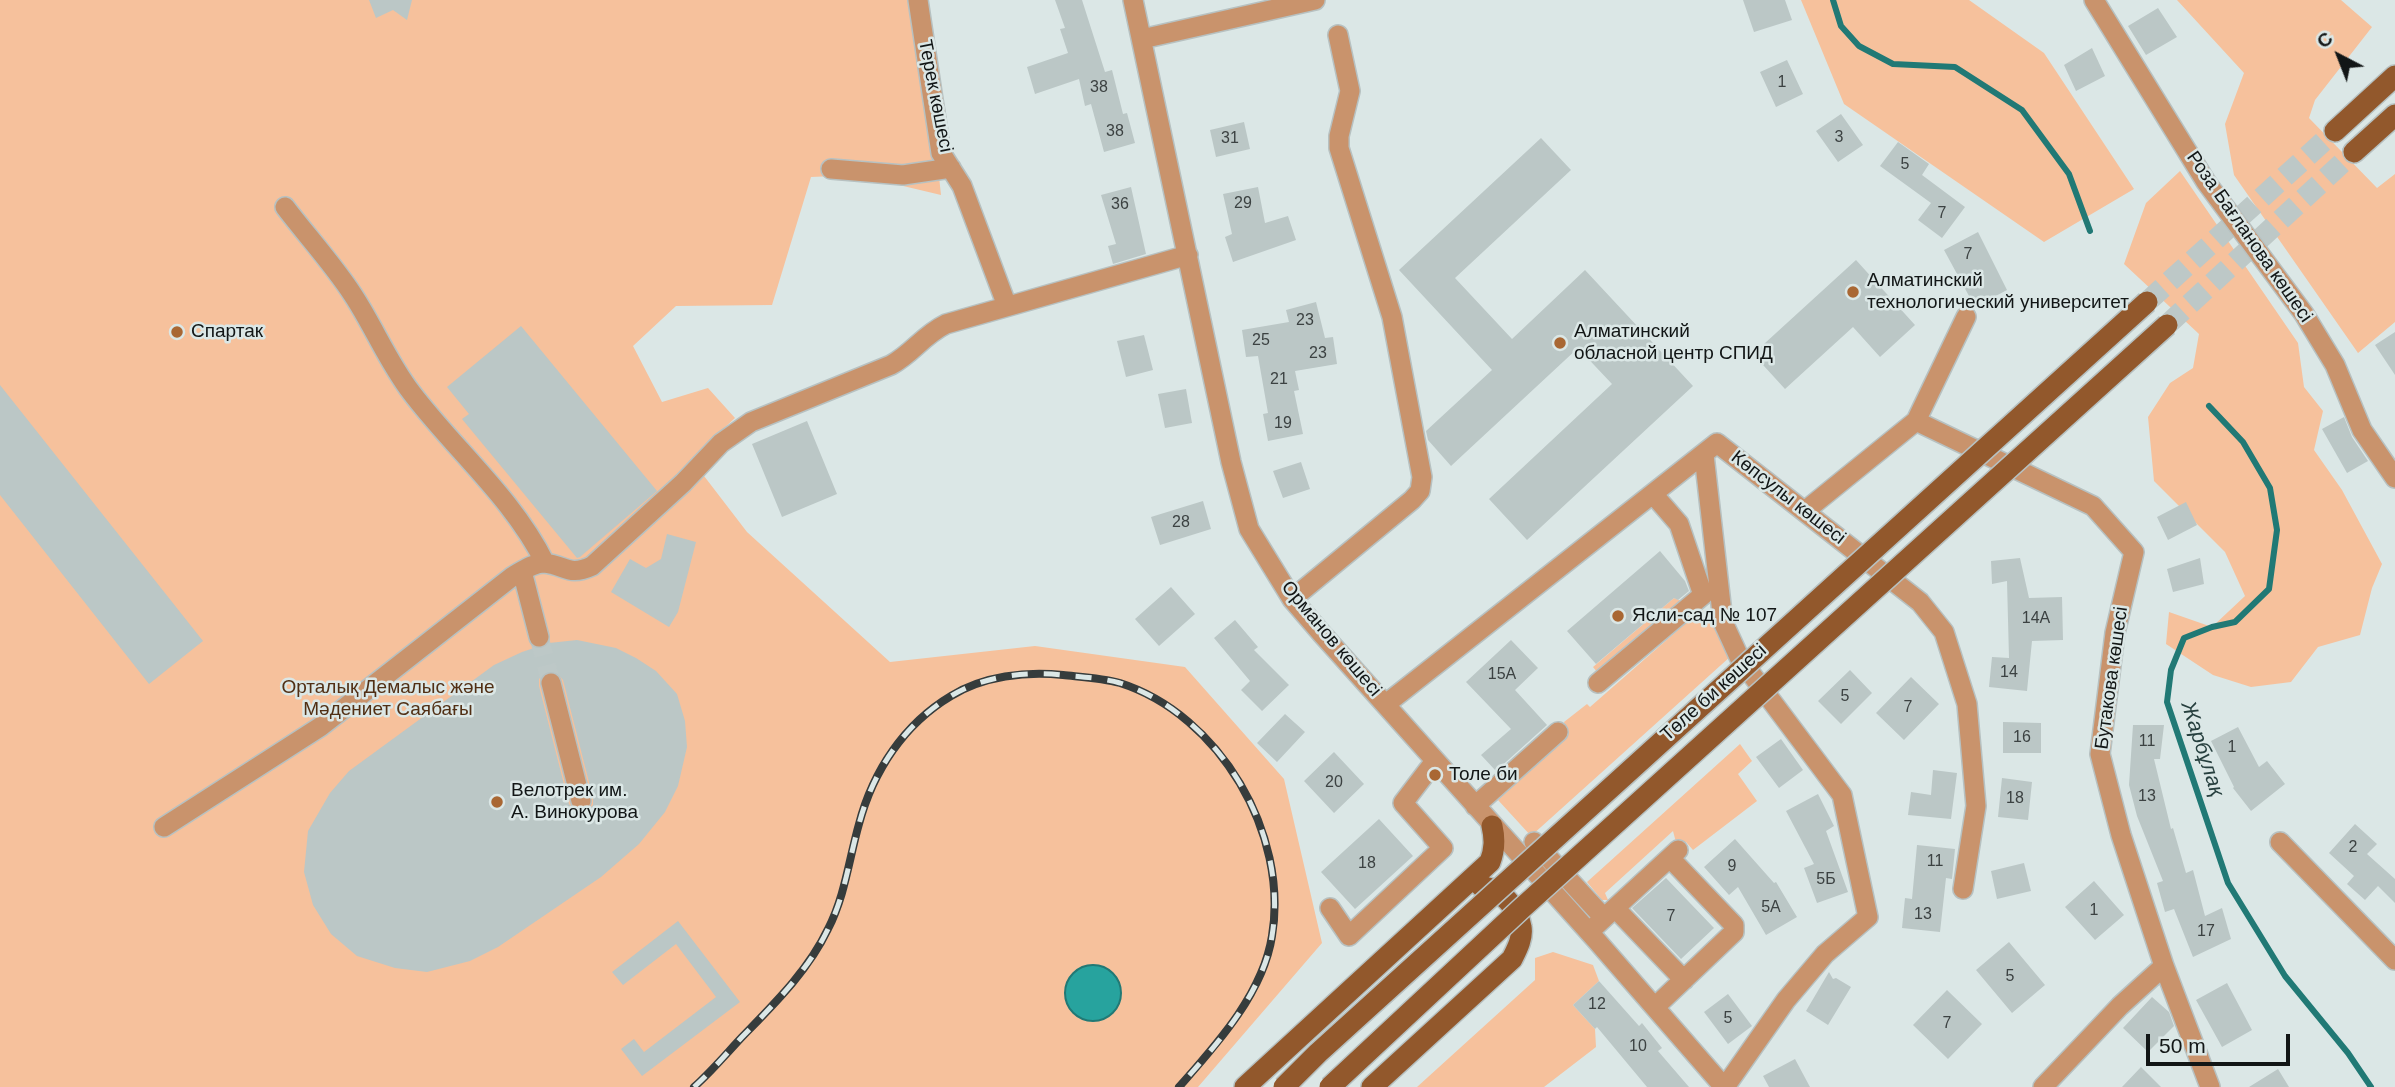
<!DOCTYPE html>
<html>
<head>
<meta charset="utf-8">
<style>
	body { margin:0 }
	#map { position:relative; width:2395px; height:1087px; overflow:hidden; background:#dbe7e6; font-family:Arial,sans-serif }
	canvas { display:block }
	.north { position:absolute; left:2304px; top:21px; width:70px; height:70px; -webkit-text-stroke:5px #dbe7e6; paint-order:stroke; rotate:318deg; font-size:19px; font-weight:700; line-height:28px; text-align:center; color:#121616 }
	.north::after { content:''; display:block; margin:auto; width:24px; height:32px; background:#121616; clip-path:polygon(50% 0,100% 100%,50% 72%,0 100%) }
	.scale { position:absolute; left:2146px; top:1034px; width:144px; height:32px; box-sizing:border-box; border:4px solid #121616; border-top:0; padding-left:9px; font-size:21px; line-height:24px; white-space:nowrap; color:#121616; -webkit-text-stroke:5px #dbe7e6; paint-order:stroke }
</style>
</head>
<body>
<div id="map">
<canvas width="2395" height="1087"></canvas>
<div class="north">С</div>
<div class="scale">50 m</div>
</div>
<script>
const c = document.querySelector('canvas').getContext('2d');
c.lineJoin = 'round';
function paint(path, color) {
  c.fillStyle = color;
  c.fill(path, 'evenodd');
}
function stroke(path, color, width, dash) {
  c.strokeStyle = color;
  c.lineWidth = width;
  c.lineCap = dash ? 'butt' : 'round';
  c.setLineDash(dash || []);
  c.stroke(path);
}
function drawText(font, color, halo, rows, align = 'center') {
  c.font = font + ' Arial,sans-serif';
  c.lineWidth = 5;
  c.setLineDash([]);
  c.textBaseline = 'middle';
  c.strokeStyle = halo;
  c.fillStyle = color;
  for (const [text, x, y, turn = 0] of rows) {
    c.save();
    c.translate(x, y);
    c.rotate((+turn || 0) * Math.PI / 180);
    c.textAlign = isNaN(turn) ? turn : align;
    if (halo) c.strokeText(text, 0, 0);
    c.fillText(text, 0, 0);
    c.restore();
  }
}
const green = new Path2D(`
	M0,0h920l21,195 -84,-20 -46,2 -39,128 -96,1 -43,40 29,56 46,-14 27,30 -44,41 56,73 143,130 145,-16 150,21 99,112 38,164 -124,144h-1198z
	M1801,0h168l75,53 90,136 -90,53 -200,-138z
	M2177,0h164l31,27 -57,73 -6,18 68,70 18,-14v148l-37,31 -124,-178 -9,-51 19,-51z
	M2180,171l118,172 6,44 19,24 -9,39 28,40 40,74 -10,24 -12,47 -42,12 -27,35 -40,5 -38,-12 -47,-31 3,-32 43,15 33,-31 -20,-44 -71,-71 -6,-64 22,-34 23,-15 6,-34 -75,-70 22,-61z
	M1674,598l7,3 -84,71 -4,-5z
	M1702,609l29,47 -200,180 -33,-36 69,-63 -3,-15 23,-18 3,3z
	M1740,744l12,17 -14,13 19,27 -64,49 -7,-8 -8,8 -5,-19 -68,62 3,7h-6l-15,-18z
	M1553,952l40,13 6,16 -26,24 22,24 1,18 -52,40h-127l118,-107v-22z`);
const water = new Path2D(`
	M1065 993a28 28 0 1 1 56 0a28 28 0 1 1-56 0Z`);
const stream = new Path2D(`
	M1833,0l8,26 18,20 34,18 62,3 67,43 47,64 21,57
	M2209,406l34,36 27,46 7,42 -8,59 -34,33 -23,5 -28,11 -13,32 -4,32 61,181 57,93 63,77 23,34`);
const building = new Path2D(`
	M369,0h43l-5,20 -14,-10 -17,8z
	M1055,0h27l23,72 7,-2 11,44 4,-1 8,30 -31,9 -13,-48 -6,2 -6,-27 -44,15 -8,-27 41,-14 -8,-24 5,-1z
	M1743,0h42l7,20 -38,12z
	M2158,8l19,29 -31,18 -18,-29z
	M2092,48l13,28 -29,15 -12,-26z
	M1787,60l16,34 -27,13 -16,-35z
	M1841,114l22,31 -25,17 -22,-31z
	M1244,122l6,27 -34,8 -6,-27z
	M1541,138l30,32 -116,108 57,61 73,-69 108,116 -166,154 -38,-41 123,-115 -34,-36 -127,118 -23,-26 -2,-9 66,-61 -93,-100z
	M1898,142l31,22 -7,11 43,32 -23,31 -24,-18 13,-17 -51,-37z
	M1131,187l15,67 -33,10 -5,-18 8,-2 -15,-49z
	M1258,187l7,36 23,-7 8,24 -63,22 -8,-25 7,-3 -9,-40z
	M1978,232l29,58 -32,17 -31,-57z
	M1856,260l59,65 -35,32 -27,-30 -68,62 -32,-35z
	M1316,302l9,36 8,-1 4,27 -42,7 4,19 -5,1 9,43 -35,7 -5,-27 5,-1 -10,-57 -12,1 -4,-27 47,-8 -3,-12z
	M521,326l136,165 -77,66 -3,1 -115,-139 7,-5 -22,-27z
	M2395,332v43l-20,-30z
	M1144,335l9,35 -27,7 -9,-36z
	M0,385l203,256 -54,43 -149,-189z
	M1186,389l6,34 -27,5 -7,-34z
	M2344,417l8,20 16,24 -21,12 -25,-44z
	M807,421l30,73 -55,23 -30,-73z
	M1301,462l9,27 -27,9 -10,-27z
	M1203,501l8,28 -51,16 -9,-28z
	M2186,502l11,23 -29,15 -11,-23z
	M667,534l29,8 -18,70 -9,15 -58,-35 19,-33 16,9 15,-9z
	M1660,551l25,30 4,10 -11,9 -4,-2 -78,66 -29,-33z
	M2020,558l9,40 33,-1 1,43 -31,1 -5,50 -38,-4 3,-30 17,1 -2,-77 -15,3 -1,-23z
	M2200,558l4,26 -31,8 -6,-23z
	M1171,587l24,27 -36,32 -24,-27z
	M1235,620l23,27 -4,3 35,35 -27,26 -21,-21 9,-9 -36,-43z
	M577,640l39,8 20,10 20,13 21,23 8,27 2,26 -9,39 -13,26 -26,32 -38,33 -103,70 -28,14 -43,11 -32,-4 -38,-12 -26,-22 -18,-29 -9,-33 4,-41 22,-38 19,-22 145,-106 28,-13 12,-4 9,1 6,-6zM547,671h8l8,9 30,118v7l-8,8h-8l-8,-9 -30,-118v-7z
	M1511,640l27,28 -23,22 32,35 -51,46 -15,-16 30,-26 -45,-47z
	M1850,670l22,23 -31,31 -23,-23z
	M1911,677l28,27 -35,36 -28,-27z
	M1285,714l20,18 -28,30 -20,-19z
	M2003,722l38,1v30h-38z
	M2133,725h31l-4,34h-6l17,70 2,-1 13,45 7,-3 12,46 17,-8 9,31 -38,18 -19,-48 -9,3 -8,-29 6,-2 -26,-65 -8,-31z
	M2238,727l21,40 8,-6 18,23 -34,27 -18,-23 1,-1 -23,-46z
	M1781,739l22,31 -24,18 -23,-31z
	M1334,752l30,32 -30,29 -30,-32z
	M1933,770l24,3 -6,46 -43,-4 3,-23 20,3z
	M2002,778l30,4 -4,38 -30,-3z
	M1818,794l16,32 -8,5 22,61 -31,11 -13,-35 10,-4 -28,-53z
	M1379,819l34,37 -58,53 -34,-37z
	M2355,824l22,20 -10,10 28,25v24l-17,-17 -13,14 -18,-16 7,-8 -25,-23z
	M1735,839l39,44 2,-1 21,35 -31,18 -28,-48 -9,8 -25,-28z
	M1917,845l38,4 -3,30 -6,-1 -6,54 -38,-4 3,-30 7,1z
	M2024,863l7,28 -34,8 -6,-28z
	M1666,878l48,50 -33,31 -49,-51z
	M2094,881l30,34 -29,25 -30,-33z
	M678,921l62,81 -98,74 -21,-27 13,-10 10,13 72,-55 -40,-53 -53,41 -11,-13z
	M2009,942l36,43 -33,28 -36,-43z
	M1829,972l4,7 3,-1 15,9 -23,38 -22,-14z
	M1599,981l40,45 3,-3 20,25 -4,3 31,36h-42l-50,-60 -2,2 -22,-24z
	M2227,983l25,47 -30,17 -26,-47z
	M1947,990l35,34 -34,35 -35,-34z
	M1728,994l24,32 -24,18 -24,-32z
	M2152,997l17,15 5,14 -26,26 -25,-24z
	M1795,1059l15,28h-41l-6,-11z
	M2141,1067l20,20h-39z
	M2278,1069l11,18h-40z`);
const minorTunnel = new Path2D(`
	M539,637l12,46`);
const majorTunnel = new Path2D(`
	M2147,302l188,-171
	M2167,325l187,-173`);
const minor = new Path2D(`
	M918,0l23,153 21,33 45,120
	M1133,0l98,462 18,67 43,70 30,35 275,307 127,146
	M2094,0l112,182 98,132 31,51 27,65 33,48
	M1142,39l173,-39
	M831,169l72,6 48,-7
	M285,207c22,29 48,57 68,88 21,32 35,67 58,97 43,57 102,106 134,171
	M1916,421l177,85 41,46 -19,81 -15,121 21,81 43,131 46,121
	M1704,455l19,167 17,37 102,136 26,122 -43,37 -39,46 -61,87
	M1805,511l111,-90 50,-104
	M522,571l17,66
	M1292,599l120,-99 8,-9 2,-14 -30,-160 -53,-169v-12l11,-45 -12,-56
	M551,683l30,118
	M1598,683l105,-88 -24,-71 -26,-30
	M1386,704l331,-261 203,159 24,30 23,72 9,102 -13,83
	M1475,806l83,-74
	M164,827l156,-100 193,-151c9,-5 20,-13 31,-13 22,2 24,14 48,3l91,-83 38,-40 30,-21 140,-57c22,-12 31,-29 55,-41l242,-69
	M1534,842l70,76 -15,14
	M2280,842l115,118
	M1330,908l19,28 94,-88 -40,-45 32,-42
	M1615,908l69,72
	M1604,918l74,-68
	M1655,1007l79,-75v-7l-64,-67
	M2043,1087l77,-81 44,-40`);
const major = new Path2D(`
	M2335,131l60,-55
	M2354,152l41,-37
	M1245,1087l245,-225c5,-13 5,-23 2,-36
	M1372,1087l140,-128c5,-10 11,-21 9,-32 -3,-21 -20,-37 -40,-41`);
const rail = new Path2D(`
	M694,1087c17,-15 32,-33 48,-50 32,-33 66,-66 86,-108 17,-33 21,-70 31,-105 14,-53 45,-100 92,-128 32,-20 75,-25 112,-21 19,2 39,3 57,8 100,32 169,151 152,253 -9,58 -56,109 -93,151`);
const majorBridge = new Path2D(`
	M1284,1087l34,-34 829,-751
	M1330,1087l192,-179 645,-583`);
const markers = [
	[1853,292,7,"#a96733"],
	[177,332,7,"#a96733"],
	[1560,343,7,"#a96733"],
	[1618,616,7,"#a96733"],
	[1435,775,7,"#a96733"],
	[497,802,7,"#a96733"]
];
const numberNames = [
	["1",1782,83],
	["38",1099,88],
	["38",1115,132],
	["3",1839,138],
	["31",1230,139],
	["5",1905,165],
	["29",1243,204],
	["36",1120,205],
	["7",1942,214],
	["7",1968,255],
	["23",1305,321],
	["25",1261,341],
	["23",1318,354],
	["21",1279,380],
	["19",1283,424],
	["28",1181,523],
	["14А",2036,619],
	["14",2009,673],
	["15А",1502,675],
	["5",1845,697],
	["7",1908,708],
	["16",2022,738],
	["11",2147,742],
	["1",2232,748],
	["20",1334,783],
	["13",2147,797],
	["18",2015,799],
	["2",2353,848],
	["11",1935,862],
	["18",1367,864],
	["9",1732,867],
	["5Б",1826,880],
	["5А",1771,908],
	["1",2094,911],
	["13",1923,915],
	["7",1671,917],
	["17",2206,932],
	["5",2010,977],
	["12",1597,1005],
	["5",1728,1019],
	["7",1947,1024],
	["10",1638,1047]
];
const streetNames = [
	["Терек көшесі",935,96,79],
	["Роза Бағланова көшесі",2249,237,55],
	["Көпсулы көшесі",1788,498,38],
	["Орманов көшесі",1331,639,50],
	["Бутакова көшесі",2112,678,-82],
	["Төле би көшесі",1714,693,-42]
];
const poiNames = [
	["Алматинский",1867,281],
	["технологический университет",1867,303],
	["Спартак",191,332],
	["Алматинский",1574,332],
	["обласной центр СПИД",1574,354],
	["Ясли-сад № 107",1632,616],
	["Толе би",1449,775],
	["Велотрек им.",511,791],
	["А. Винокурова",511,813]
];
const parkNames = [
	["Орталық Демалыс және",388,688],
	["Мәдениет Саябағы",388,710]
];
const waterNames = [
	["Жарбұлақ",2202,749,72]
];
paint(green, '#f6c19c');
paint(water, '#27a39e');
stroke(water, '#217975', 2);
stroke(stream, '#217975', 6);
paint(building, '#bbc7c6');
stroke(minorTunnel, '#bdc8c7', 19, [19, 10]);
stroke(majorTunnel, '#bdc8c7', 21, [21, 10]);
stroke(minor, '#b7c1c1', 22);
stroke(major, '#b7c1c1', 24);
stroke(minor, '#c9936c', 19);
stroke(major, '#92582c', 21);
stroke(rail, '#363c3c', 8);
stroke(rail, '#dbe7e6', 5, [16]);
stroke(majorBridge, '#b7c1c1', 24, []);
stroke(majorBridge, '#92582c', 21);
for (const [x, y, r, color] of markers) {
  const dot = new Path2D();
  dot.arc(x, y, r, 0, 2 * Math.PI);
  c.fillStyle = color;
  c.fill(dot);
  stroke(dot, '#dbe7e6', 2.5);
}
drawText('16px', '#3c4242', null, numberNames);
drawText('19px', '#121616', '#dbe7e6', streetNames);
drawText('19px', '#121616', '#dbe7e6', poiNames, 'left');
drawText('19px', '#512f14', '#dbe7e6', parkNames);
drawText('italic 21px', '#263f3e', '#dbe7e6', waterNames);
</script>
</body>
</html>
